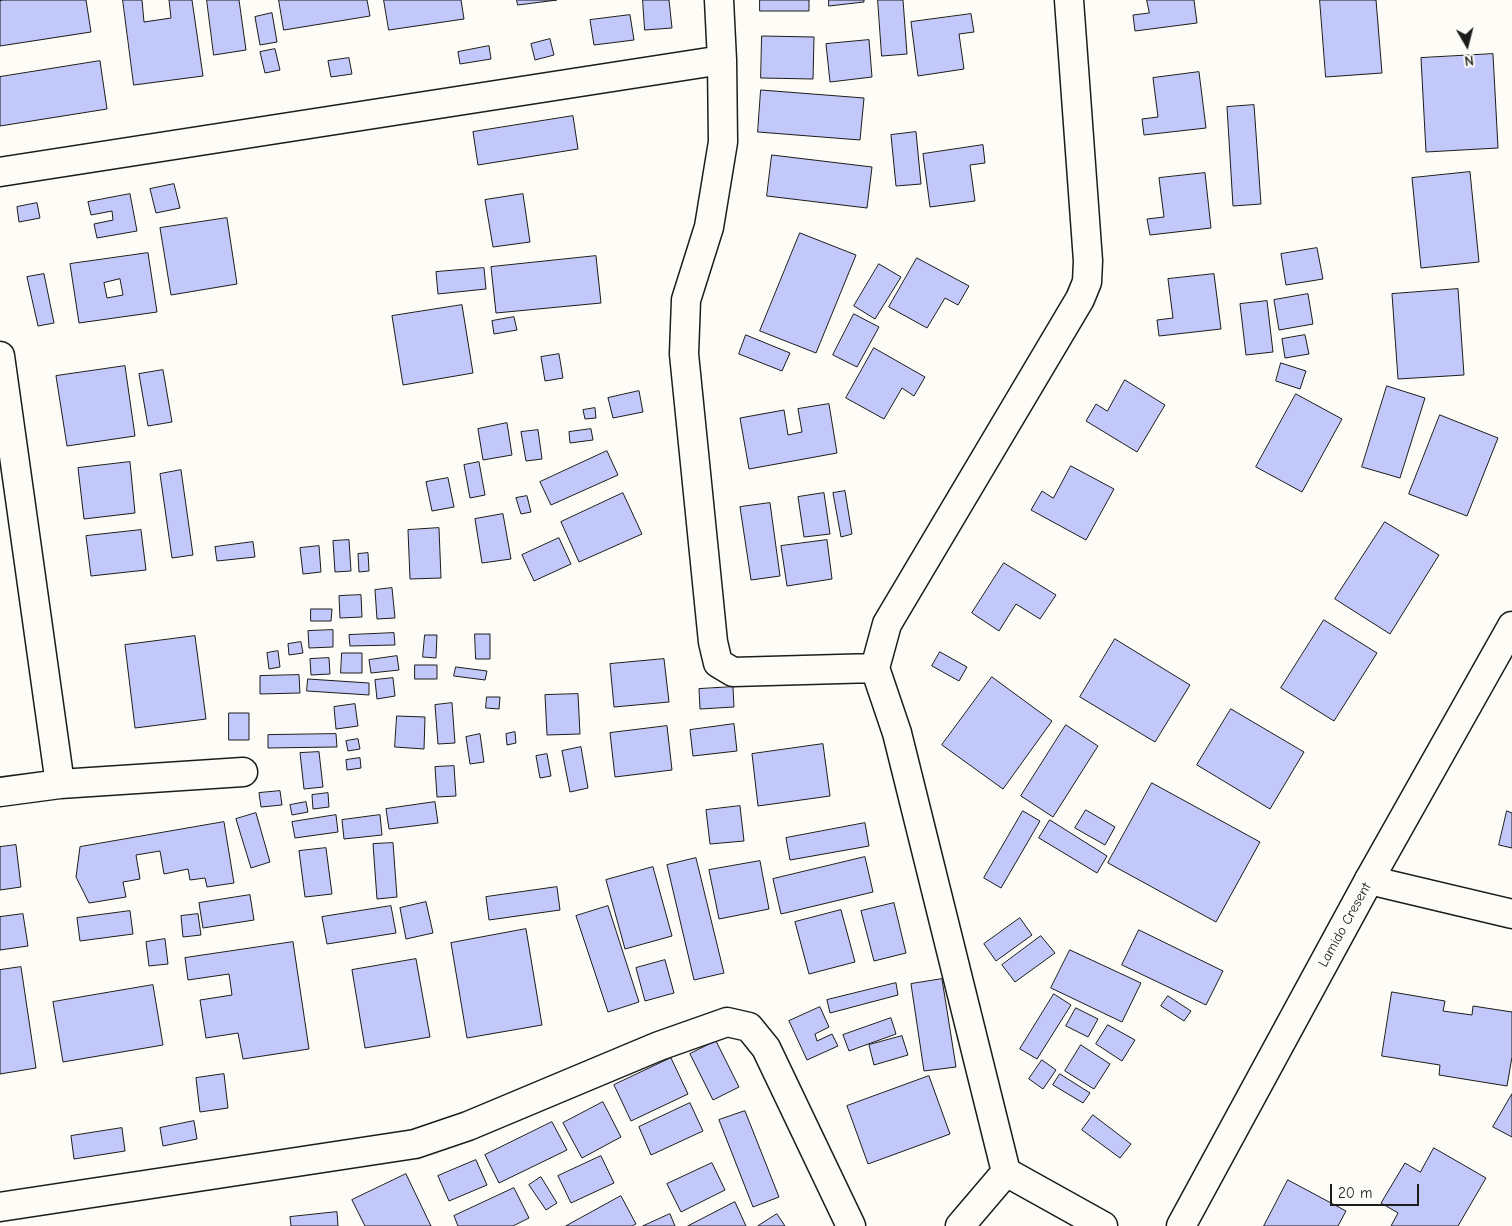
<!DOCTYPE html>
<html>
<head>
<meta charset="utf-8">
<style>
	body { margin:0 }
	#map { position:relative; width:1512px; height:1226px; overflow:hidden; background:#fdfcf7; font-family:"Comic Neue",sans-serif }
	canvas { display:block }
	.north { position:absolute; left:1442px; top:20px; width:50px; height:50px; -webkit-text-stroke:4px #fdfcf7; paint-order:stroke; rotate:172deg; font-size:14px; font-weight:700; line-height:20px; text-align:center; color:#1c1c1c }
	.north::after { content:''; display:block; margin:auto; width:18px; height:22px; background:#1c1c1c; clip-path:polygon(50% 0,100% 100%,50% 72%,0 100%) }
	.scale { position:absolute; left:1330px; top:1184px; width:89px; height:22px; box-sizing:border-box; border:2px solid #1c1c1c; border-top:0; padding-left:6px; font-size:15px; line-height:18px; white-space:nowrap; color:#1c1c1c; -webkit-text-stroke:4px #fdfcf7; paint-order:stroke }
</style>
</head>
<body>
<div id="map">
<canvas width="1512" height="1226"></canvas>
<div class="north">N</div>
<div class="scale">20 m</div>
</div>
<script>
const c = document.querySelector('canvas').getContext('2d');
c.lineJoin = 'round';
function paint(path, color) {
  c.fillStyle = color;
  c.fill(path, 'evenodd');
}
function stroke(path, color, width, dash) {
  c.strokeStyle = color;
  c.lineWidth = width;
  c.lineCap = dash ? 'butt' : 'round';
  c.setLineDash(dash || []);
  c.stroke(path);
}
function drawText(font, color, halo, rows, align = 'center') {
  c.font = font + ' "Comic Neue",sans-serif';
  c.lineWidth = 4.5;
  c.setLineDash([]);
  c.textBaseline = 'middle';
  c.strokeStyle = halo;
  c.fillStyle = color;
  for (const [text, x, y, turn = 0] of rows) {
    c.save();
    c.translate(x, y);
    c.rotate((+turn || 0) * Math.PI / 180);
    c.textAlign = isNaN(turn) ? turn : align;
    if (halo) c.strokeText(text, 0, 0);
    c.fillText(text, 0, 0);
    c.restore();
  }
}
const building = new Path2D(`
	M4,0h82l5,32 -91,14v-45z
	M123,0h19l2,22 27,-4 -2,-18h23l11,76 -69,9z
	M207,0h32l7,50 -32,5z
	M279,0h88l3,16 -86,14z
	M384,0h77l3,19 -75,11z
	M517,0h40l-39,5z
	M643,0h26l3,28 -27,2z
	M760,0h49v11h-49z
	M829,0h35v2l-35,4z
	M878,0h25l4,54 -25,2z
	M1147,0h47l3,23 -62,8 -2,-16 16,-2z
	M1320,0h56l6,73 -56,4z
	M272,13l5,29 -17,3 -5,-28z
	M971,14l3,18 -15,2 5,35 -46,7 -7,-54z
	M630,15l4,25 -40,5 -4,-25z
	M762,36l52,1 -1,42 -52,-1z
	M550,39l4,16 -19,5 -4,-16z
	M869,40l3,37 -42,5 -4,-38z
	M489,46l2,13 -31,5 -2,-12z
	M275,49l5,21 -15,3 -5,-21z
	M1493,54l5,94 -72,4 -5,-94z
	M349,58l3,16 -21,3 -3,-16z
	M100,61l7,48 -107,17v-49z
	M1199,72l7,56 -62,7 -2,-16 16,-2 -5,-39z
	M761,90l103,8 -4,42 -102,-8z
	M1254,105l7,99 -28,2 -6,-99z
	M573,116l5,33 -100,16 -5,-33z
	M916,132l5,52 -25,2 -5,-51z
	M983,145l2,18 -15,2 5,36 -45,6 -7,-53z
	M772,155l100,12 -5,41 -100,-12z
	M1470,172l9,90 -58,6 -9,-90z
	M1205,173l6,55 -61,7 -3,-16 17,-2 -5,-39z
	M174,184l6,24 -24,5 -6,-24z
	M130,194l7,37 -40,7 -3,-14 19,-4 -1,-9 -21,4 -3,-13z
	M523,194l7,48 -37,5 -8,-47z
	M37,203l3,15 -21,4 -2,-15z
	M227,218l10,66 -66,11 -11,-67z
	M800,233l56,22 -40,98 -56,-22z
	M1317,248l6,31 -37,6 -5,-31z
	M148,253l9,59 -78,11 -9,-59zM120,279l3,16 -16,3 -3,-15z
	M596,256l5,47 -105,10 -5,-46z
	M917,258l52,28 -11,19 -13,-7 -18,30 -38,-21z
	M879,264l22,13 -26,42 -21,-13z
	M484,268l2,21 -48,5 -2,-22z
	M44,274l10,49 -16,3 -11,-49z
	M1214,274l7,55 -62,7 -2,-16 16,-2 -5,-39z
	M1458,289l6,86 -66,4 -6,-85z
	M1308,294l5,30 -34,6 -5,-30z
	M1267,301l6,51 -27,3 -6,-51z
	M462,305l11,68 -70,12 -11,-69z
	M854,314l25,13 -22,40 -24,-12z
	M514,317l3,13 -23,4 -2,-13z
	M746,335l44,18 -8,18 -43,-17z
	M1305,335l4,19 -24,4 -3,-19z
	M874,348l51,29 -11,19 -12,-8 -18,31 -38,-21z
	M559,354l4,24 -18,3 -4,-24z
	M1281,363l25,8 -6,18 -24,-8z
	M125,366l10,70 -68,10 -11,-70z
	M163,370l9,52 -24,4 -9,-52z
	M1125,380l40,25 -28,47 -51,-31 10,-17 11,7z
	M1387,386l38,12 -25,80 -38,-11z
	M639,391l4,21 -30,6 -5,-20z
	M1296,394l46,25 -40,73 -46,-25z
	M829,404l8,49 -88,16 -9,-51 44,-8 4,25 14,-3 -4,-23z
	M595,408l1,10 -11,1 -2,-9z
	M1440,415l58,23 -31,78 -58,-22z
	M507,423l5,32 -29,5 -5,-31z
	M591,429l2,11 -23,3 -1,-11z
	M538,430l4,29 -16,2 -5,-29z
	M607,451l11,24 -67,30 -11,-23z
	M130,462l5,51 -51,6 -6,-51z
	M479,462l6,33 -15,3 -6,-33z
	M1071,466l43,23 -28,51 -55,-30 11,-19 11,7z
	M181,470l12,85 -21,3 -12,-84z
	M448,478l6,29 -22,4 -6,-29z
	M845,491l7,43 -11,3 -8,-44z
	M623,493l19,41 -63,28 -18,-40z
	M824,493l6,41 -26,3 -6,-40z
	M527,496l4,16 -10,2 -5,-16z
	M770,503l10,73 -29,4 -11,-73z
	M503,514l8,45 -29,4 -7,-44z
	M1385,522l54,33 -49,79 -55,-35z
	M439,528l2,50 -31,1 -2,-49z
	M141,530l5,40 -55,6 -5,-40z
	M559,538l12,26 -37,17 -12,-26z
	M349,540l2,31 -16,1 -2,-31z
	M827,540l5,39 -45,7 -6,-40z
	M253,542l2,15 -38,4 -2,-14z
	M319,546l2,26 -18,2 -3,-26z
	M368,553l1,18 -10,1 -1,-18z
	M1004,563l52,32 -16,24 -24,-15 -17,27 -27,-18z
	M392,588l3,30 -18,1 -2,-29z
	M361,595l1,22 -22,1 -1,-22z
	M311,609h21l-1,12h-20z
	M1324,620l53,33 -43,68 -53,-33z
	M333,630v17l-24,1 -1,-17z
	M394,633l1,12 -45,1 -1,-11z
	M475,634h15v25h-14z
	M425,635h12l-1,23 -13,-1z
	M195,636l11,83 -71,9 -10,-83z
	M1115,639l75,46 -35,57 -75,-45z
	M301,642l2,11 -14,2 -1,-11z
	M278,651l2,16 -11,2 -2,-16z
	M940,652l27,15 -8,14 -27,-15z
	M342,653h20v20h-21z
	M397,656l2,14 -28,3 -2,-13z
	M329,658l1,16 -19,1 -1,-16z
	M664,659l5,43 -55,5 -4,-43z
	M415,665h22v14h-22z
	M456,667l31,4 -2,9 -31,-4z
	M299,675l1,18 -40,1v-18z
	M992,677l60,44 -49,68 -61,-44z
	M393,678l2,18 -18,3 -2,-19z
	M308,679l61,4v12l-62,-4z
	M733,687l1,20 -34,2 -1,-20z
	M578,694l2,40 -33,1 -2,-40z
	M487,697h13l-1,12 -13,-1z
	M452,703l3,40 -17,1 -3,-39z
	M355,704l3,22 -22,3 -2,-22z
	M1231,709l73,43 -34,57 -73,-44z
	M229,713h20v27h-20z
	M397,716l28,1 -1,32 -29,-2z
	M734,724l3,27 -44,5 -3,-26z
	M1066,725l32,21 -45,71 -32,-21z
	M667,726l5,44 -57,7 -5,-44z
	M515,732l1,11 -9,2 -1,-11z
	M336,734l1,13 -69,1v-13z
	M480,734l4,28 -14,2 -4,-27z
	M358,739l2,10 -12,2 -2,-10z
	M823,744l7,52 -72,10 -6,-52z
	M581,747l7,41 -18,4 -8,-41z
	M319,752l4,35 -19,2 -4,-36z
	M547,754l4,22 -11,2 -4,-22z
	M360,758l1,10 -14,2 -1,-10z
	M454,766l2,30 -19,1 -2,-30z
	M1152,783l108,59 -44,80 -108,-59z
	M280,791l2,14 -21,2 -2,-14z
	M328,793l1,14 -16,2 -1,-14z
	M306,802l2,10 -16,3 -2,-10z
	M435,802l3,21 -49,6 -3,-20z
	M740,806l4,35 -34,3 -4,-34z
	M1086,810l29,17 -10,18 -30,-17z
	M1023,811l17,10 -39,67 -17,-10z
	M1507,811l5,2v35l-13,-3z
	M256,813l14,49 -19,6 -15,-49z
	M336,815l2,17 -43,6 -3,-16z
	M380,815l2,20 -38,4 -2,-19z
	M1050,820l57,36 -10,17 -58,-35z
	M224,822l10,61 -27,4 -2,-9 -15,2 -2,-11 -24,5 -4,-23 -24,4 4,24 -17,3 3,15 -37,6 -13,-26 4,-30z
	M865,823l4,23 -79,14 -4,-22z
	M393,843l4,54 -20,2 -4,-55z
	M16,845l5,42 -21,3v-43z
	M326,848l6,46 -27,3 -6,-46z
	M865,857l8,35 -92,22 -8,-35z
	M696,858l28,115 -30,7 -27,-115z
	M760,861l9,48 -50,10 -10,-49z
	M653,867l19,69 -47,13 -19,-69z
	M557,887l3,23 -71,10 -3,-23z
	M250,895l4,25 -51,8 -4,-25z
	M426,902l7,31 -27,6 -6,-31z
	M894,903l12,50 -32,8 -13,-50z
	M391,906l5,27 -69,11 -5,-27z
	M608,906l31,96 -31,10 -32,-96z
	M841,910l14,52 -46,12 -14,-52z
	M130,911l3,23 -53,7 -3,-23z
	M23,914l5,32 -28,4v-33z
	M198,914l3,21 -18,2 -2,-21z
	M1020,918l12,17 -36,26 -12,-17z
	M526,929l16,96 -75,13 -16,-95z
	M1139,930l84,41 -17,34 -84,-40z
	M1041,936l14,17 -40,29 -13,-17z
	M165,939l3,25 -19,2 -3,-24z
	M293,942l16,107 -66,10 -5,-26 -32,5 -6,-38 32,-5 -3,-21 -41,6 -3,-22z
	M1070,950l71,33 -19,39 -71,-34z
	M416,959l14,78 -65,11 -13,-78z
	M665,960l9,33 -29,8 -9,-33z
	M21,967l15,101 -36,6v-104z
	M942,979l14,88 -32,4 -13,-87z
	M896,983l2,12 -68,18 -3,-13z
	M153,985l10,60 -100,17 -10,-60z
	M1392,992l53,9 -2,10 29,4 1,-9 39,6v45l-5,29 -68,-11 1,-10 -58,-9z
	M1054,994l17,11 -34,54 -17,-10z
	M1168,996l23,15 -7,10 -23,-15z
	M820,1007l9,20 -14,7 2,7 15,-7 6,12 -31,14 -18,-39z
	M1076,1008l22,11 -10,18 -22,-11z
	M891,1018l5,16 -47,17 -6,-16z
	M1108,1025l27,15 -13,21 -26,-17z
	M902,1036l6,19 -34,10 -5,-20z
	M716,1041l23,46 -26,13 -23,-46z
	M1081,1045l29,19 -16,25 -29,-18z
	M671,1058l17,36 -57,27 -17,-36z
	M1042,1060l14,10 -13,19 -14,-10z
	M224,1074l4,34 -28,4 -4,-34z
	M1060,1074l30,19 -7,10 -30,-18z
	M929,1076l21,58 -82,30 -21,-58z
	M1512,1094v43l-19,-10z
	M603,1102l18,35 -39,21 -19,-35z
	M690,1103l13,28 -52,24 -12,-28z
	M745,1111l34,86 -26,10 -34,-87z
	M1093,1115l38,29 -11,14 -38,-28z
	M194,1121l3,18 -34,7 -3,-18z
	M552,1122l15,28 -68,33 -14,-28z
	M122,1128l3,23 -51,8 -3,-23z
	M1434,1148l52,30 -28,48h-67l7,-13 -17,-10 24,-40 15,9z
	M601,1156l13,27 -43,20 -13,-27z
	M476,1160l11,25 -38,16 -11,-25z
	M712,1163l13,27 -44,22 -14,-28z
	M406,1174l25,52h-66l-13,-26z
	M541,1177l16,26 -11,7 -17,-25z
	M1288,1180l58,31 -8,15h-74z
	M514,1188l15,30 -16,8h-55l-4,-10z
	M621,1196l15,28 -4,2h-66z
	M735,1202l11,24h-58z
	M337,1212l1,14h-47l-1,-9z
	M670,1214l5,12h-32z
	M777,1214l8,12h-27z`);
const minor = new Path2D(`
	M719,0l3,60 1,82 -14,85 -23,73 -2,54 29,288 5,21 15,9 142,-4
	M1069,0l19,261 -1,21 -7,17 -193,325 -12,44 22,65 109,439 97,54
	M0,172l722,-112
	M0,356l60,428
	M0,792l60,-8 183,-12
	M1369,880l143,34
	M0,1207l415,-63 53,-18 191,-80 68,-24 22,5 17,21 85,178
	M960,1226l46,-54`);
const tertiary = new Path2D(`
	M1181,1226l188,-346 143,-254`);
const streetNames = [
	["Lamido Cresent",1345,925,-61]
];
paint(building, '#c3c8fa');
stroke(building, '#1c1c1c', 1);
stroke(minor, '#1c1c1c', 31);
stroke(tertiary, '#1c1c1c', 31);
stroke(minor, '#fdfcf7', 28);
stroke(tertiary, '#fdfcf7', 28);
drawText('14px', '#1c1c1c', '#fdfcf7', streetNames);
</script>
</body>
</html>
